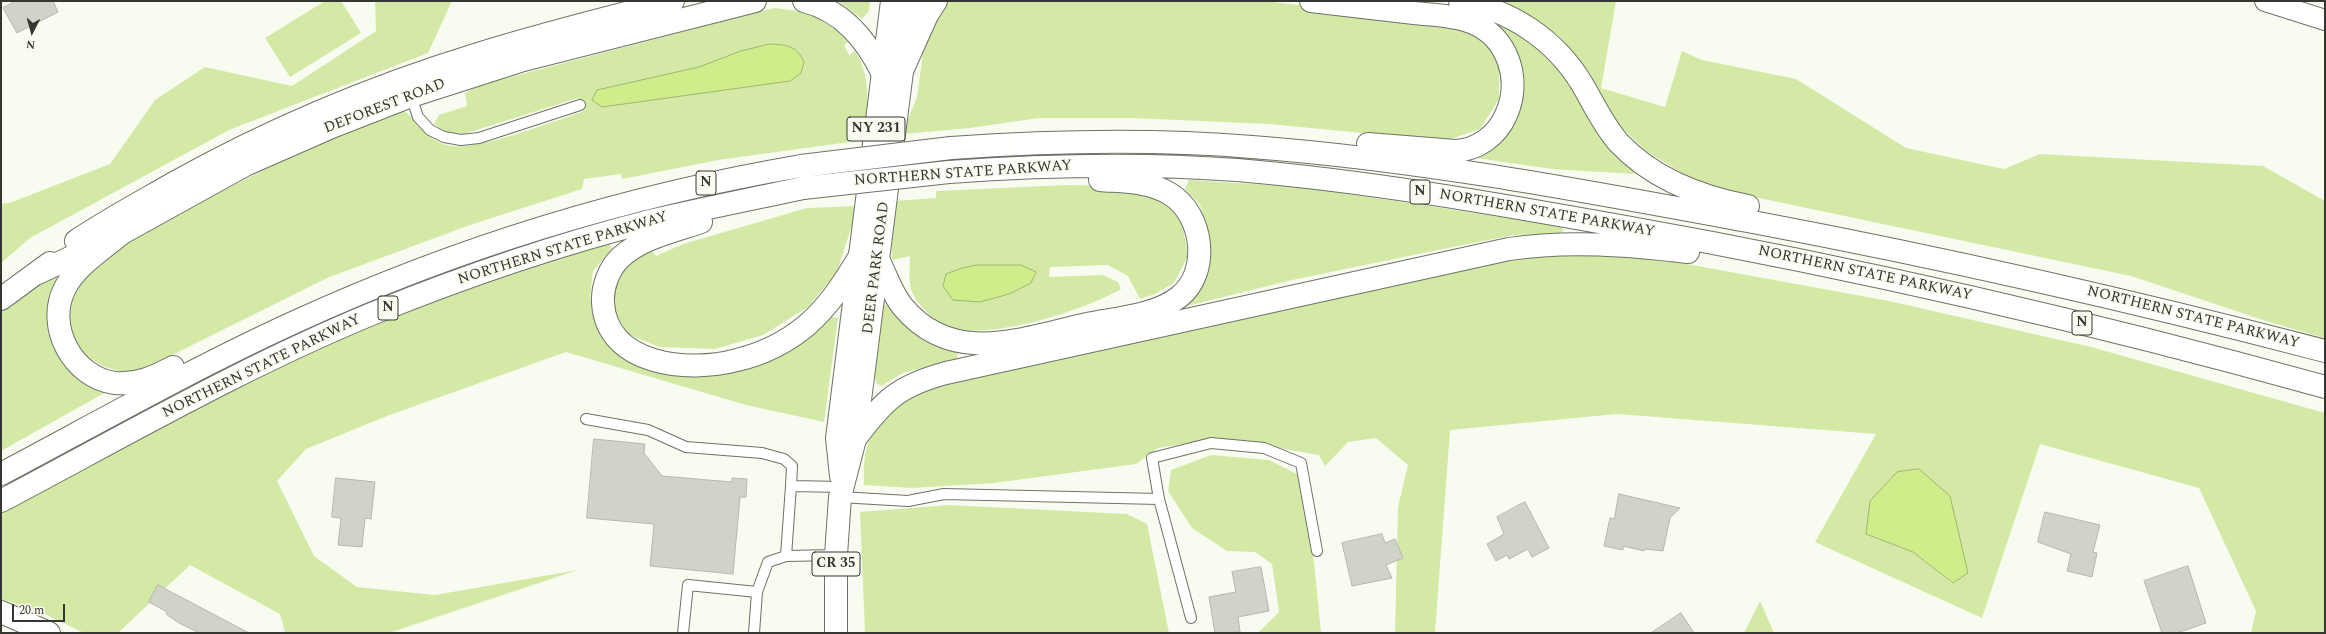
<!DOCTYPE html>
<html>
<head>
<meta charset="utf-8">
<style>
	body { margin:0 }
	#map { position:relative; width:2326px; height:634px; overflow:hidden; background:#f8fcf0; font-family:Spectral,serif }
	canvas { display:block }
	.frame { position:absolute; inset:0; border:2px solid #343631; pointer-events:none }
	.north { position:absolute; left:12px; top:12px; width:40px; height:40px; -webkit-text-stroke:3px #f8fcf0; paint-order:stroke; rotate:186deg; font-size:11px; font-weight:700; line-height:16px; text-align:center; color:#343631 }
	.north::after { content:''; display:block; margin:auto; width:14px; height:18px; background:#343631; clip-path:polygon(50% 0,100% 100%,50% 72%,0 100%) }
	.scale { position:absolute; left:12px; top:604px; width:53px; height:18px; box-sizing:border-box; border:2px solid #343631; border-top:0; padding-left:5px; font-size:12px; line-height:14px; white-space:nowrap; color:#343631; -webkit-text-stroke:3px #f8fcf0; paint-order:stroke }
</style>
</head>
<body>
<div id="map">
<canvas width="2326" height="634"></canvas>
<div class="frame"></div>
<div class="north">N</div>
<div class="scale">20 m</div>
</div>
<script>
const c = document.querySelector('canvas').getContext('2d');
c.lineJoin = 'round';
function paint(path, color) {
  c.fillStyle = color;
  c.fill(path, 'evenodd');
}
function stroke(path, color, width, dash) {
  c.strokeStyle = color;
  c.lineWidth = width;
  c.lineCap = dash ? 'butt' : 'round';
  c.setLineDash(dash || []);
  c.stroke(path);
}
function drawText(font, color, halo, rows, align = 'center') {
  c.font = font + ' Spectral,serif';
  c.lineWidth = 4;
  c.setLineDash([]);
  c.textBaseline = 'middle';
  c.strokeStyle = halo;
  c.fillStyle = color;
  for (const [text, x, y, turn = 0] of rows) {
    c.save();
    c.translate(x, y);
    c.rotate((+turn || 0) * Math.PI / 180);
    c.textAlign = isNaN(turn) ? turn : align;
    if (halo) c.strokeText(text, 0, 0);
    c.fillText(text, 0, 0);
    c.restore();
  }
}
const green = new Path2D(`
	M325,1h16l20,32 -71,44 -25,-39z
	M375,1h77l-24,52 -199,77 -199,108 -29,25v-59l11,-2 98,-38 45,-64 50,-33 87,19 84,-55z
	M838,1h32l-1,10 -7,8z
	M944,1h319l196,22 29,18 11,24v34l-19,30 -35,12 -176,-17 -137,-6h-93l-69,10 -66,6v-5l13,-32 9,-66z
	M1501,1h115l-15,87 64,19 17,-56 20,9 94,19 110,69 98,21 36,-15 223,12 62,35v137l-53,-15 -141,-47 -396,-83 -43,-14 -46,-28 -31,-30 -35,-59 -20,-25 -27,-19z
	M774,8c36,4 49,6 74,34l-4,3 5,10 6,-4c18,30 12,56 9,89l-146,20 -96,19 -1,-5 -37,5 -2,10 -112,36 -143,53 -185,92 -19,2 -18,-5 -17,-9 -12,-15 -8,-17 3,-36 23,-28 111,-62 95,-49 102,-41c17,10 24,30 45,35 27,8 106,-24 135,-33l4,-6 -8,-8 -114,36 -19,-2 -11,-8 5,-9 28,-9 -2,-13 15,-8z
	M1490,18l60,34 25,40 19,36 19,23 22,19 -1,4 -82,-5 -76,-11 1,-7 21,-13 12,-96z
	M1189,180l114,7 257,39 4,4 -5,4 -45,1 -71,14 -151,31 -105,26 1,-10 20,-28v-34l-8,-29 -15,-16z
	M1067,185l57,1 37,14 21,21 6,35 -14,27 -19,11 -15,5 -12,-23 -20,-11 -58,2 -1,10 54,-2 15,7 3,7c-38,22 -130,51 -172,39 -12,-4 -32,-24 -37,-36 -4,-9 -2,-26 -2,-36l-18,4 -1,-20 3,-39 42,-3v-7z
	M858,206l-21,66 -29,35 -45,28 -48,14 -56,-2 -31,-13 -16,-24 -1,-29 14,-20 24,-13 7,8 27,-12 124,-36z
	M607,242l5,6 -19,23 -3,27 14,42 24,21 31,8 62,-1 110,-59 1,8 6,1 -14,104 -78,-17 -180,-53 -179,64 -81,33 -29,32 37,75 43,31 78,8 143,-25 -189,63h-104l-5,-19 -90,-49 -72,68h-34l-46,-22 -37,-12v-88l315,-165 150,-63z
	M1564,253l90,5 235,43 202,46 234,66v220h-74l5,-22 -57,-123 -159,-44 -58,174 -167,-76 61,-108 -259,-20 -167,16 -15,203h-40l3,-126 10,-42 -32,-27 -28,4 -23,24 -6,-11 -100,-17 -61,10 -22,16 -142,19 -82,5 -48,-3c-2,-51 11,-57 44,-92l590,-134zM1866,534l96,19 6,20 -16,10 -39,-31z
	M59,274l-10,33 57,85 -105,59v-141l43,-31z
	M883,303l75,47 -1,9 -54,14 -22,13 -5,-3 -2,-10 6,-66z
	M1211,455l58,5 30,15 15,87 7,71h-63l21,-21 -7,-48 -17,-12 -28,-1 -35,-23 -24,-37 3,-21z
	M949,505l178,9 20,10 22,109h-304l-5,-121z
	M1760,601l14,32h-30z`);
const water = new Path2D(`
	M770,44c17,1 26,1 34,18l-3,11 -11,8 -188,26 -10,-7 5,-10 102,-23 42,-16z
	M977,265h44l15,7 -5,11 -22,11 -29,8 -27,-2 -10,-14 3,-12 16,-6z
	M1919,469l31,27 18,77 -15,10 -40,-31 -47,-18 4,-33 27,-29z`);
const building = new Path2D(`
	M16,1h37l5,11 -41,21 -14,-25z
	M594,439l51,5 -1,9 18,23 70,6v-4l15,1 -1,18h-6l-7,77 -83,-8 4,-42 -67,-6z
	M336,478l39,4 -4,37 -6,-1 -3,29 -24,-2 3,-27 -9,-1z
	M1619,494l61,14 -10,10 -7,33 -18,-2 -1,2 -21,-5v4l-19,-4 6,-28 4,1z
	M1525,502l24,46 -17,9 -4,-8 -19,10 -2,-4 -11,6 -9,-17 17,-10 -7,-17z
	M2045,512l55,13 -7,27 4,1 -5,24 -25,-6 4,-17 -33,-12z
	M1382,534l3,9 10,-4 8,19 -17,7 6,13 -40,8 -10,-43z
	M2188,566l18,57 -29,10h-15l-18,-52z
	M1261,567l8,44 -31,6 2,15 -25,1 -6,-36 27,-5 -4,-20z
	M158,585l91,48h-50l-20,-10 -13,-9 1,-2 -18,-10z
	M1681,613l13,20h-43z`);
const service = new Path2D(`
	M411,96l7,21 12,13 14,7 17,3 18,-2 101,-33
	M586,419l62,11 38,17 76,6 22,6 8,7 -1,20
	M840,497l68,4 36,-7 215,5 32,119
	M1159,499l-7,-41 59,-15 53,5 37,15 16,88
	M786,556l5,-70 51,1
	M683,633l5,-48 69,7
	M754,633l3,-41 11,-30 18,-6 50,-1`);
const minor = new Path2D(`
	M2265,1l60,19`);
const tertiary = new Path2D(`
	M804,1c39,10 62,38 79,73
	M76,241c31,-21 65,-39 98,-58 95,-53 197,-96 301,-128 66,-21 132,-37 198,-54
	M38,273l84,-40 123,-68 89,-39 77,-30 112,-36 232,-59
	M1,299l49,-36`);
const primary = new Path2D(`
	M841,476l-4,-38 55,-437
	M836,633v-78l4,-58 15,-58 56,-438`);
const motorway = new Path2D(`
	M1311,1c35,4 69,8 103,12 18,2 39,2 57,9 37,14 51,58 35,93 -9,21 -29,35 -51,36l-87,-7
	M1460,1c50,9 95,38 122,83 12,20 21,41 37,59 34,36 82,54 129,63
	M901,73l26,-58 9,-14
	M951,148c100,-7 202,-9 301,-1 171,13 338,45 506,76 191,36 379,79 567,128
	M949,172c96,-7 192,-9 288,-2 131,11 261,34 389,57 236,42 469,96 699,160
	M701,222c-26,9 -59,16 -80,35 -12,11 -19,30 -18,46 4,63 86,70 134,57 25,-6 50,-18 70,-35 22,-19 38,-44 53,-69
	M122,233c-19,16 -46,33 -57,55 -20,38 8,90 50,95 22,2 39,-6 58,-16
	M878,259c8,16 14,35 25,48 50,60 120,31 184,17 29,-6 68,-8 92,-27 32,-25 24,-83 -9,-103 -21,-13 -46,-12 -70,-14
	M855,439c29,-39 43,-53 91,-66l563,-124c60,-9 120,-4 179,3
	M1,474c98,-52 195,-107 296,-153 162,-74 329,-125 504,-155
	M1,501c123,-65 244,-135 373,-188 89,-36 182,-68 276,-92 51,-12 102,-22 153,-33
	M1,612l48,21`);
const motorwayBridge = new Path2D(`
	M801,166l150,-18
	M803,188l146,-16`);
const shields = [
	[876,129,58],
	[706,183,20],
	[1420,192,20],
	[388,308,20],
	[2082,323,20],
	[836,564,48]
];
const shieldNames = [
	["NY 231",876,129],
	["N",706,183],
	["N",1420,192],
	["N",388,308],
	["N",2082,323],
	["CR 35",836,564]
];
const streetNames = [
	["DEFOREST ROAD",385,107,-21],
	["NORTHERN STATE PARKWAY",963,174,-4],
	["NORTHERN STATE PARKWAY",1547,214,10],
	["NORTHERN STATE PARKWAY",563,249,-17],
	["DEER PARK ROAD",877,268,-83],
	["NORTHERN STATE PARKWAY",1865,274,12],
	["NORTHERN STATE PARKWAY",2193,318,14],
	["NORTHERN STATE PARKWAY",262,367,-26]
];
paint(green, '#d4e9a6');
paint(water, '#d0ed8c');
stroke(water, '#a1b671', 1);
paint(building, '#d0d4c8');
stroke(building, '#b4b8ad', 1);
stroke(service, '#6e7267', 12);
stroke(minor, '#6e7267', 22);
stroke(tertiary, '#6e7267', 24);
stroke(primary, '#6e7267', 24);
stroke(motorway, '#6e7267', 24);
stroke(service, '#fff', 10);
stroke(minor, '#fff', 20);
stroke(tertiary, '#fff', 22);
stroke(primary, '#fff', 22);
stroke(motorway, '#fff', 22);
stroke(motorwayBridge, '#6e7267', 24, []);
stroke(motorwayBridge, '#fff', 22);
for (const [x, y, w] of shields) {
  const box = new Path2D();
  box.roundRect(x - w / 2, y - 12, w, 24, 3);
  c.fillStyle = '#f8fcf0';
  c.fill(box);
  stroke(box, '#343631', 1);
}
drawText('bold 14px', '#343631', null, shieldNames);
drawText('15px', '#343631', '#f8fcf0', streetNames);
</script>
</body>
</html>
